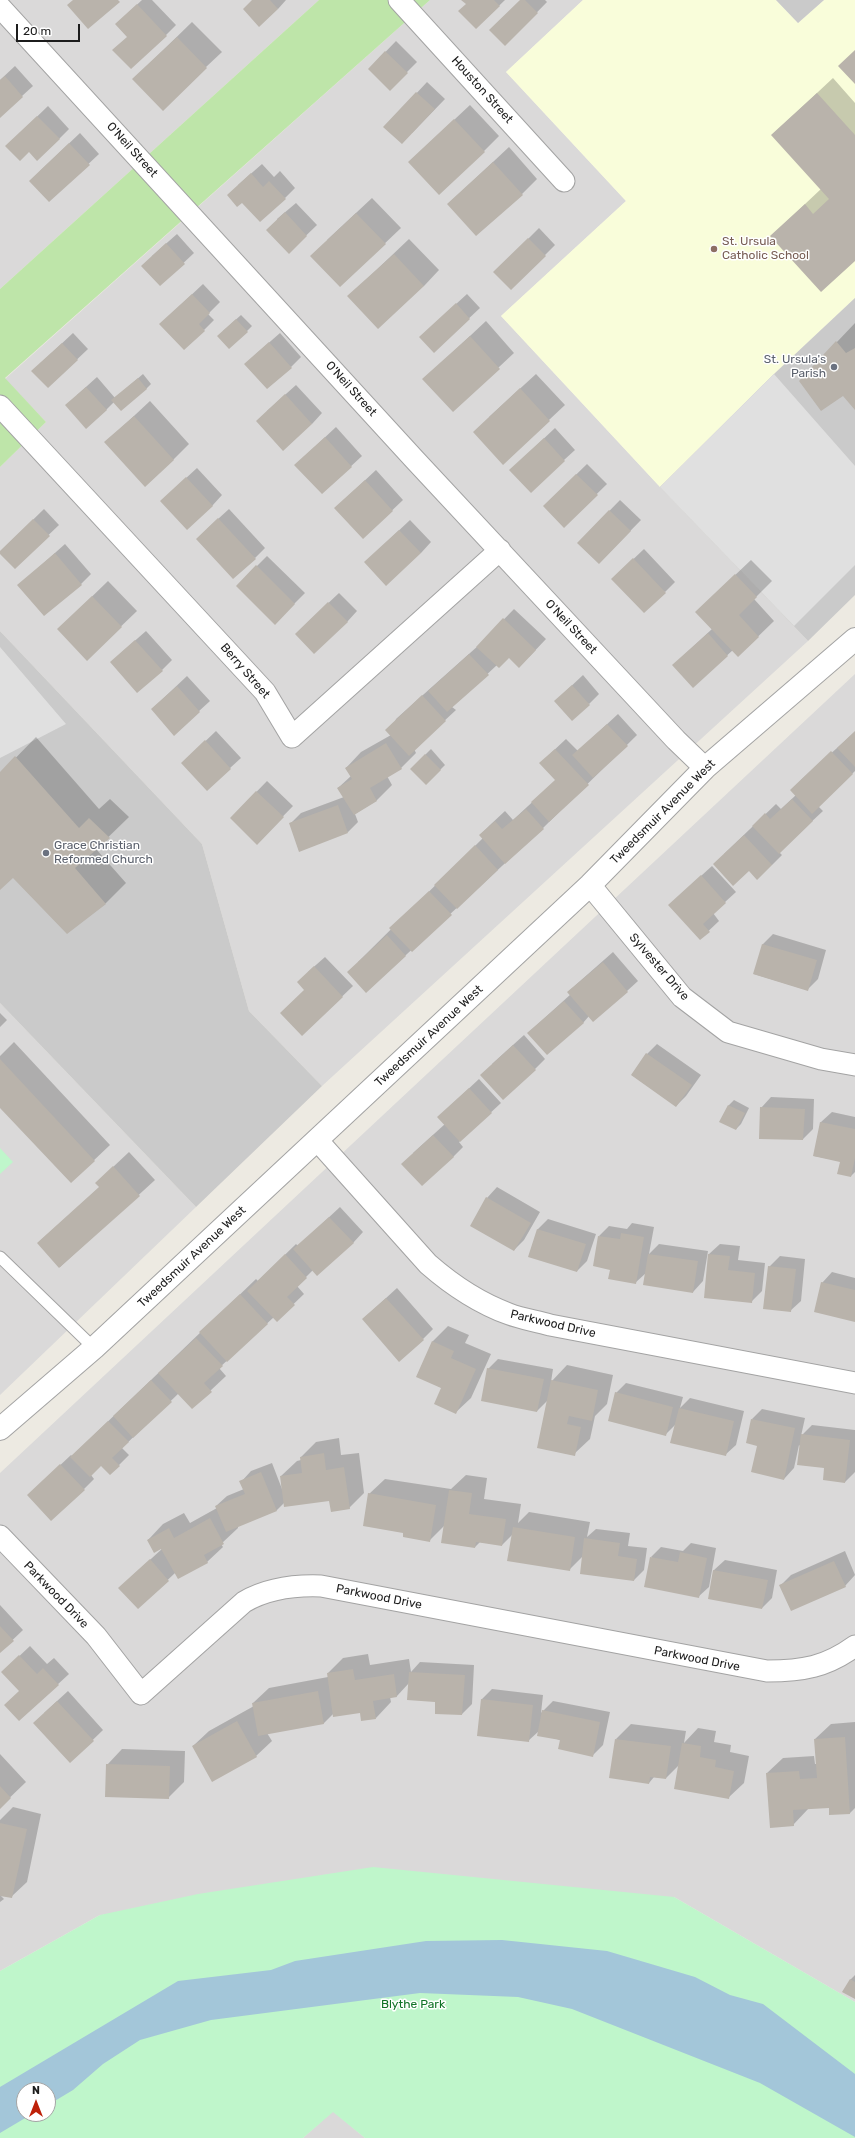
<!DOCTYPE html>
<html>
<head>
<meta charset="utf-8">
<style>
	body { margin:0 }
	#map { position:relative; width:855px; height:2138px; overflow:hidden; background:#edeae2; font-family:Rubik,sans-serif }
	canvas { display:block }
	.north { position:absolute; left:16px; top:2082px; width:40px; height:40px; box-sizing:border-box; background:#fff; border:1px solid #a4a4a4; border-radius:50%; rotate:0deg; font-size:11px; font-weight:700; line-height:16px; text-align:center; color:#1c1c1c }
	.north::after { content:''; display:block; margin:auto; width:14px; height:18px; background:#be2109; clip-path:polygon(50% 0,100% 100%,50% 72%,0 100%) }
	.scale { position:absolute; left:16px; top:24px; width:64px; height:18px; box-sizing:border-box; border:2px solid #1c1c1c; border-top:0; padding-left:5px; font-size:12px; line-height:14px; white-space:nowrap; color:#1c1c1c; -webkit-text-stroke:3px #fff; paint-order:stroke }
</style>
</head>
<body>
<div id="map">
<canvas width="855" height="2138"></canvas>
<div class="north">N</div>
<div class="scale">20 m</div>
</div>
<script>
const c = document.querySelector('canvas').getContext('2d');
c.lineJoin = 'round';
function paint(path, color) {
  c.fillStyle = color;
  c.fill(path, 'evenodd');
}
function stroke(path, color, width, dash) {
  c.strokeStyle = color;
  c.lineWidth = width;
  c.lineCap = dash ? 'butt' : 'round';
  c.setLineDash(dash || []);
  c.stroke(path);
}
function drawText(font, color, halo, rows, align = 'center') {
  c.font = font + ' Rubik,sans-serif';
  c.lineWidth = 3;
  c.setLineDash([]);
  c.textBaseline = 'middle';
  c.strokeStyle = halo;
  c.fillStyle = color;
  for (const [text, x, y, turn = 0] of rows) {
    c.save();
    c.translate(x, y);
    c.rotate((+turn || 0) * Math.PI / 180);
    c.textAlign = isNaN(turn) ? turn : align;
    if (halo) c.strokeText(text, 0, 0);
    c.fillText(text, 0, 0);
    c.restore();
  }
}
const residential = new Path2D(`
	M0,0h319l-319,289z
	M430,0h153l-77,72 120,129 -125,115 159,171 148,154 -486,445 -73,-75 -47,-167 -202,-213v-164l46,-45 -41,-43z
	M855,674v1328l-181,-105 -574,18 -100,56v-498z
	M0,1003l196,204 -196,188z
	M333,2111l32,27h-62z`);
const education = new Path2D(`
	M583,0h193l22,23 26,-23h31v298l-81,76 -114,113 -159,-171 125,-115 -120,-129z`);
const religious = new Path2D(`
	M776,0h48l-26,23z
	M855,298v297l-47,46 -148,-154 114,-113z
	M0,631l202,213 47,167 73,75 -126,121 -196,-204z`);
const grass = new Path2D(`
	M319,0h111l-425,378 41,44 -46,45v-178z`);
const park = new Path2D(`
	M0,1148l13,14 -13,12z
	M373,1867l301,30 181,105v136h-490l-32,-26 -30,26h-303v-167l100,-56 98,-21zM24,2090h24v24h-24z`);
const parking = new Path2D(`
	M774,374l81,92v99l-61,61 -134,-139z
	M0,647l66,77 -66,34z`);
const water = new Path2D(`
	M502,1940l105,11 88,26 35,18 33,9 92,70v63l-95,-54 -188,-74 -54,-12 -98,-4 -209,27 -71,20 -37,24 -30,26 -25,15v-15h-24v24h8l-32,19v-46l178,-106 93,-11 24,-9 131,-20z`);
const shadow = new Path2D(`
	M142,0h10l24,25 -10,10 -38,1 -1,-22z
	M253,0h33l-8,9z
	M463,0h42l-29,28 -9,-24z
	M521,0h24l2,2 -42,43z
	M192,22l30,30 -16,15 -57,-3z
	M396,41l21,21 -27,27 -21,-20z
	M15,66l18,20 -33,30v-36z
	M833,78l22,25v157l-84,-24 50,-47 -49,-54z
	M427,82l18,17 -33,34 -27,-6z
	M470,105l29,31 -15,15 -59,-4z
	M48,106l21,23 -10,10 -30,12 -12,-15z
	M80,133l19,21 -50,47 -9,-30z
	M509,147l28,32 -15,15 -74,10z
	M262,164l12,13 6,-6 15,17 -10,10 -47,-13z
	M372,198l29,30 -61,58 -13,-46z
	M296,203l21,22 -28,27 -12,-33z
	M539,228l16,17 -10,10 -50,17z
	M177,234l17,19 -34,32 -8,-29z
	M409,239l30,31 -15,16 -75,10z
	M203,284l17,18 -12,12 6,6 -10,10 -33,-16z
	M467,294l13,14 -46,43 -3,-24z
	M241,315l11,11 -5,5h-24z
	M486,321l28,32 -61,57 -29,-31z
	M855,323v85l-11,-13 -44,-14z
	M73,333l15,16 -40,38 -5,-26z
	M280,333l21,24 -10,10 -35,-13z
	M143,374l8,10 -5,5 -32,13 -8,8 -29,-15 20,-18 18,21z
	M536,374l29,31 -62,58 -14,-46z
	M296,385l26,28 -10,11 -45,-13z
	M150,401l39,43 -16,16 -67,-18z
	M336,427l26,29 -40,37 -16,-38z
	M555,428l20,22 -11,10h-43z
	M587,464l20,20 -43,42 -20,-20z
	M197,468l25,27 -10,11 -40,-15z
	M376,470l27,30 -40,38 -17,-40z
	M620,500l21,20 -42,43 -21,-20z
	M44,509l15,16 -44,42 -15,-15z
	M229,509l36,39 -10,10 -48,-29z
	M410,520l21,22 -10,11 -45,-1z
	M65,544l26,30 -10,10 -62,1z
	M644,549l31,33 -10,10 -42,-23z
	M267,556l38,37 -30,30 -38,-37z
	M751,560l21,21 -18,18 20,22 -36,35 -5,-6 -40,36 -9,-31 28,-26v-32z
	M108,581l29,30 -50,48 -13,-45z
	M339,593l18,18 -10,11 -41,2z
	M514,609l32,30 -17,18h-20l-12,8 -45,42 4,3 -42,39 2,4 -15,15 -14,8 5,9 -15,15 -22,14 3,8 -10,10 -58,-8 11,-11 43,-16 -6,-9 13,-12 -5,-8 15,-16 30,-17 5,-16 83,-74z
	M146,631l26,29 -10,10 -40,-18z
	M583,675l16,19 -10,10 -23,-13z
	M187,676l23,25 -36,33 -22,-25z
	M618,714l19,21 -94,93 -177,164 -8,-30 125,-124 -3,-3 10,-10 15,-14 8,9 43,-40 -5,-27 15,-14 12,12z
	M216,731l25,27 -34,31 -14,-36z
	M855,732v39l-37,35 5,5 -44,41 3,3 -10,10 -23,5 -25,-16 52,-50 5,5 15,-14 5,-15z
	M36,737l63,72 11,-10 19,18 -33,32 30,34 -20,20 -39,30 -54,-56 -13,11v-114z
	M431,749l14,16 -19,19 -15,-15z
	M267,781l26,25 -36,37 -26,-25z
	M712,866l24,26 -23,21 6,8 -19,18 -20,-44z
	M773,934l53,16 -8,29 -11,11 -53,-16 9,-30z
	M613,952l25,29 -11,10 -34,29 -4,-4 -6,7 -55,10 43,-39 -3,-2 11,-10z
	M325,957l28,29 -51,49 6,-63z
	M0,1013l7,7 -7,7z
	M524,1035l21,24 -10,10 -43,-5z
	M14,1042l96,103 -39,37 -71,-76v-50z
	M657,1044l44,31 -15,21 -10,10 -44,-31 15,-21z
	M479,1079l22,24 -42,39 4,5 -10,10 -40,-4 32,-29 4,-17z
	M771,1097l43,2 -1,30 -10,10 -42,-31z
	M734,1100l15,8 -8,16 -5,5 -15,-7 8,-17z
	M832,1112l23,5v55l-4,4 -10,-15 -27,-5 7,-34z
	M129,1152l26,28 -95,87 -22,-24 62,-56 12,-19z
	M497,1187l43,25 -16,28 -10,10 -27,-52z
	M340,1207l23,25 -10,11 -40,27 -16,16 7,8 -27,26 -3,-3 -55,51 7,8 -34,32 -13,-15 -57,55 7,7 -10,10h-18l-10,10 3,4 -10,10 -45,-4 32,-30 1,1 184,-177 2,2 38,-37 2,2z
	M548,1219l48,15 -9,27 -10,10 -48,-15 9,-27z
	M632,1223l22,4 -5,27 10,-10 49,7 -5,30 -10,11 -47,-19 -11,10 -36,-47 10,-10 18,3z
	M720,1244l20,2 -2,14 27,3 -3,28 -11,11 -46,-5 4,-43z
	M780,1256l25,3 -4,42 -11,10 -21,-44z
	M832,1272l23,6v43l-33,-38z
	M397,1288l36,41 -10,10 -60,-20z
	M448,1326l21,9 -4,8 26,11 -20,44 -16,15 -13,-25 -25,-12 16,-35z
	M498,1359l55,10 -2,13 16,-17 46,10 -6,29 -12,12 -5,23 -16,15 -26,-54 -11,11 -49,-42z
	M626,1383l57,14 -3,11 10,-10 54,13 -8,34 -11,10 -49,-31 -10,10 -50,-41z
	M762,1409l43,9 -4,18 11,-11 43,5v42l-10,10 -46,-37 -5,23 -10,11 -32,-60z
	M339,1438l2,17 18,-2 5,40 -15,15 -19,-9 -45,3 -8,8 -39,16v2l-17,16 2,3 -16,15 -32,11 -37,35 -8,-30 33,-30 -15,-8 15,-16 21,-11 6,10 27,-15 -1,-2 11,-10 17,-7 -3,-7 10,-11 21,-8 10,26 -1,-13 16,-15 4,-1v-3l15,-15z
	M466,1475l21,3 -3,21 37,5 -3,19 11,-11 61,10 -3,15 9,-8 34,4 -2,13 19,2 -3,22 -10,10 -51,-24 -14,14 -56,-36 -11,11 -22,-3 -5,5 -30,-22 -16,16 -24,-9 -36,-38 16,-15 66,10z
	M691,1543l25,5 -7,39 -11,10 -47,-40 10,-10 22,4z
	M845,1551l10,24 -10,11 -64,-1 10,-10z
	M725,1560l52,10 -5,28 -10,10 -53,-10 5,-28z
	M0,1605l23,25 -23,22z
	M30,1646l17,18 7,-6 15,16 -50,46 1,-29 -7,-29z
	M368,1654l2,11 39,-6 2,13 9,-10 54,3 -2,39 -10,10 -53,-31 -12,13 -7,1 1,5 -15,16 -15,-6 -27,1 -10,10 -57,10 5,8 -16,15 -63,-10 16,-15 45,-25 -1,-3 16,-15 59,-11v-4l15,-15z
	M492,1689l51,6 -2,18 12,-12 57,11 -7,33 -10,10 -54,-24 -11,10 -50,-6 4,-36z
	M68,1691l35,39 -33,32 -26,-49z
	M855,1722v86l-5,5 -20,1v-7l-21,1 -16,17 -26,-52 16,-15 31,-2 1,8h2l-2,-25 16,-15z
	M631,1724l55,7 -2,12 14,-15 18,3 -2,11 17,3 -1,7 19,4 -5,27 -16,15 -49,-33 -13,13 -12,-1 -5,6 -33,-44z
	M122,1749l63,2 -1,31 -16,16 -61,-33z
	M0,1754l26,28 -26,25z
	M13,1807l28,7 -14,68 -16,15 -11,-2v-75z
	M0,1895l4,4 -4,3z
	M855,1975v23l-5,-18z`);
const building = new Path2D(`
	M73,0h45l2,2 -32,27 -21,-24z
	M252,0h18l8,9 -19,18 -16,-18z
	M461,0h33l6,6 -24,23 -18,-18 8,-7z
	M520,0h5l13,13 -33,33 -16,-16z
	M137,4l30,32 -36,33 -19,-19 15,-13 -12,-13z
	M177,37l30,31 -44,43 -31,-32z
	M855,50v34l-17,-18z
	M385,51l23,22 -18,18 -22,-22z
	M5,76l18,21 -23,21v-38z
	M416,92l19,17 -33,35 -19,-17z
	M817,93l38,42v126l-34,31 -51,-56 35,-32 8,10 16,-15 -58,-64z
	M37,116l23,23 -23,22 -8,-9 -9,9 -15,-15z
	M454,119l31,33 -46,43 -31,-33z
	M69,143l21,22 -41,37 -20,-21z
	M493,162l30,33 -47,41 -29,-32z
	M251,173l12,14 6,-6 17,18 -26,23 -18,-19 -5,4 -10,-12z
	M285,212l22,24 -18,18 -23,-24z
	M356,213l30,31 -46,43 -30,-31z
	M528,238l18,18 -35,34 -18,-18z
	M166,243l19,21 -25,22 -19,-20z
	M394,254l30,32 -46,43 -31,-33z
	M192,294l18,19 -11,11 6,7 -21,19 -25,-26z
	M456,303l14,16 -36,34 -15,-16z
	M236,319l12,13 -19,17 -12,-13z
	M470,336l30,33 -47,43 -31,-33z
	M836,341l10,12 9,-5v62l-12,-14 -22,15 -22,-30z
	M269,342l23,26 -25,21 -23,-25z
	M62,343l16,17 -30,28 -17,-17z
	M138,378l9,11 -26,22 -10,-11z
	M86,387l21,23 -21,19 -21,-24z
	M520,388l30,33 -47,44 -30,-33z
	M285,394l27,30 -29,27 -27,-30z
	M134,416l40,44 -29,27 -41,-45z
	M325,437l27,30 -30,27 -28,-29z
	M544,438l21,23 -34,32 -22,-23z
	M576,474l22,21 -34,33 -21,-22z
	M186,477l27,29 -26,24 -27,-29z
	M365,480l28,31 -30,28 -29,-31z
	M609,510l22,21 -32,33 -22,-21z
	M218,518l38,41 -23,20 -37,-40z
	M33,519l17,17 -35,33 -15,-15v-3z
	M399,530l22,23 -35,33 -22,-24z
	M55,553l27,32 -38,31 -27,-31z
	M633,558l33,35 -22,20 -33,-34z
	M256,565l39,39 -20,21 -39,-39z
	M735,574l22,23 -18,18 20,22 -21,20 -43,-45z
	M92,596l30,31 -35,34 -30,-32z
	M328,602l20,20 -34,32 -19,-20z
	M503,618l33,32 -17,18 -10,-10 -10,10 -23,-21z
	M708,633l20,23 -35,32 -21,-23z
	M135,640l28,31 -26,22 -27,-31z
	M469,654l20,21 -42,37 -19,-21z
	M572,685l18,20 -18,16 -18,-20z
	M177,686l23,26 -26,24 -23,-27z
	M422,695l24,26 -37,35 -24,-26z
	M607,724l21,22 -35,32 -21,-23z
	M855,731v36l-18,-19z
	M205,740l26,29 -24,22 -26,-28z
	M386,743l16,26 -32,19 7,13 -23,14 -17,-27 15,-9 -7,-11z
	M555,749l34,36 -40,37 -18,-20 24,-22 -16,-17z
	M831,751l22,23 -41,40 -22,-24z
	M425,754l16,16 -15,15 -16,-16z
	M15,756l64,72 10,-10 21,20 -35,30 31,36 -39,30 -54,-56 -13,12v-118z
	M256,791l28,26 -27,28 -27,-27z
	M792,799l21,22 -34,33 -27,-28 13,-13 5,6z
	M338,805l10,28 -49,19 -10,-29z
	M526,809l18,20 -39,35 -26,-29 16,-14 7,8z
	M744,835l28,30 -15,15 -8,-9 -16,15 -20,-22z
	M475,845l23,25 -41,39 -23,-24z
	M701,875l25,28 -23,21 7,8 -10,8 -32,-35z
	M429,891l23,24 -40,37 -23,-24z
	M387,935l19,21 -40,37 -19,-21z
	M762,944l55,16 -9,31 -55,-17z
	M603,962l25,30 -35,30 -26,-30z
	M314,966l29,31 -41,39 -22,-23 24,-23 -7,-8z
	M564,1001l20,22 -37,32 -20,-22z
	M513,1045l23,25 -33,30 -23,-25z
	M646,1053l46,32 -16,22 -45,-32z
	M0,1059l95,102 -24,22 -71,-75z
	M469,1088l23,25 -32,29 -23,-25z
	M728,1105l17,8 -9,17 -17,-8z
	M760,1107l45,2 -2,31 -44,-1z
	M820,1122l35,7v29l-4,19 -14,-3 3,-12 -27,-6z
	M433,1135l21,22 -32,29 -21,-22z
	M113,1166l27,30 -81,72 -22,-25 62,-56 -4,-4z
	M486,1197l45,26 -17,28 -44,-25z
	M329,1217l25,26 -37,33 -24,-27z
	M537,1229l49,15 -9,28 -49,-15z
	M621,1233l23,4 -8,47 -28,-5 2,-9 -17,-4 5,-30 22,3z
	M285,1254l22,24 -20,19 8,8 -18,17 -30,-31z
	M648,1254l50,7 -5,32 -50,-8z
	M708,1254l22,2 -2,14 27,3 -3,30 -48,-5z
	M768,1266l28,3 -5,43 -28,-3z
	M821,1282l34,8v32l-41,-10z
	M240,1294l28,30 -41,38 -28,-30z
	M386,1298l38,42 -25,22 -37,-43z
	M196,1338l27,28 -19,17 8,9 -20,17 -34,-36z
	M432,1341l22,10 -3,7 25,11 -20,45 -22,-10 7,-16 -25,-11z
	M487,1368l57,11 -7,33 -56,-11z
	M151,1380l21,22 -39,36 -20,-22z
	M551,1380l47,10 -6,31 -23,-5 -2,8 14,3 -6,29 -38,-8z
	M615,1392l58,15 -7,29 -58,-15z
	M679,1408l55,13 -8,35 -56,-13z
	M751,1419l44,9 -11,52 -33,-8 6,-26 -11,-3z
	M108,1421l21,21 -17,16 8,8 -10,9 -9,-9 -11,11 -20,-20z
	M801,1434l49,6 -5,43 -22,-3 1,-12 -27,-3z
	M324,1453l2,17 18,-3 6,42 -19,3 -2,-11 -45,6 -4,-31 22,-3 -2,-16z
	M60,1464l25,26 -34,31 -24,-26z
	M261,1472l16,39 -51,21 -11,-26 30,-12 -6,-13z
	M449,1490l23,3 -3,21 37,5 -4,27 -26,-4 -1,6 -34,-5z
	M368,1493l68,12 -6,37 -27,-5v-4l-40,-7z
	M210,1518l14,26 -20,11 4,8 -30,16 -17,-30 -7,4 -7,-13 22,-12 5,10z
	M513,1527l62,10 -5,34 -63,-10z
	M584,1538l36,5 -2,13 19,3 -3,22 -54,-7z
	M680,1552l27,6 -8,40 -55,-11 6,-30 28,5z
	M150,1559l19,22 -31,28 -20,-21z
	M834,1561l12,26 -55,24 -12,-26z
	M713,1570l55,10 -6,29 -54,-10z
	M0,1626l14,15 -14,12z
	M19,1655l18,19 6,-6 16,17 -40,36 -15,-16 15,-14 -18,-19z
	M353,1669l2,11 39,-6 3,23 -24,4 3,18 -15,2 -1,-8 -27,4 -6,-44z
	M409,1672l56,3 -3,40 -27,-1v-12l-28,-2z
	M318,1691l6,33 -66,12 -6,-33z
	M481,1699l52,6 -4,37 -52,-6z
	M57,1701l37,40 -24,22 -37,-40z
	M542,1710l58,12 -7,35 -35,-8 2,-9 -23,-4z
	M237,1721l20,36 -45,25 -20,-36z
	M845,1737l5,77 -21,1v-7l-36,2 1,16 -24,2 -4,-55 33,-2 1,8 17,-1 -3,-39z
	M615,1739l56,7 -5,33 -16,-2 -1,7 -40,-6z
	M682,1743l19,3 -1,11 16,3 -1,7 19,4 -5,28 -55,-10z
	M106,1764l64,2 -1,33 -64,-2z
	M0,1786l11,12 -11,11z
	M0,1823l27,6 -15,69 -12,-2z
	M850,1979l5,3v17l-13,-7z`);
const service = new Path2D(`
	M0,1257l94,91`);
const minor = new Path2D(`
	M399,0l165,181
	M0,7l415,453 261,280 29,28
	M0,406l265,286 27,45 208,-187
	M590,885l92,112 46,35 93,27 34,6
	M317,1140l111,124c24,21 51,39 81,50 13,5 28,7 41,11l305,58
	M0,1536l96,100 45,58 103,-92c24,-14 50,-17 77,-16l446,85c36,0 59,-4 88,-25`);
const tertiary = new Path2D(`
	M0,1429l94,-81 496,-463 115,-117 150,-129`);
const markers = [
	[714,249,4,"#8d6e63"],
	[834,367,4,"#6b7280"],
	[46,853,4,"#6b7280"]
];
const streetNames = [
	["Houston Street",482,90,48],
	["O'Neil Street",132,150,48],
	["O'Neil Street",351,389,48],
	["O'Neil Street",571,627,47],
	["Berry Street",245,671,49],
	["Tweedsmuir Avenue West",663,812,-45],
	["Sylvester Drive",659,967,49],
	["Tweedsmuir Avenue West",429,1036,-43],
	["Tweedsmuir Avenue West",192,1257,-43],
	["Parkwood Drive",553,1324,13],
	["Parkwood Drive",56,1595,46],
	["Parkwood Drive",379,1597,11],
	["Parkwood Drive",697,1659,11]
];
const educationNames = [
	["St. Ursula",722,242],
	["Catholic School",722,256]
];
const worshipNames = [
	["St. Ursula's",826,360],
	["Parish",826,374],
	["Grace Christian",54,846,"left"],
	["Reformed Church",54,860,"left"]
];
const parkNames = [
	["Blythe Park",413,2005]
];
paint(residential, '#dad9d9');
paint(education, '#f9fdda');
paint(religious, '#cacaca');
paint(grass, '#bee5a9');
paint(park, '#bff6cb');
paint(parking, '#e0e0e0');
paint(water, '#a3c6d9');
paint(shadow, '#0003');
paint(building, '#b9b3ab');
stroke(service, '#a3a3a3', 13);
stroke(minor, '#a3a3a3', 23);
stroke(tertiary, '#a3a3a3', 24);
stroke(service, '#fff', 11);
stroke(minor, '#fff', 21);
stroke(tertiary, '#fff', 22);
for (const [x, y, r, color] of markers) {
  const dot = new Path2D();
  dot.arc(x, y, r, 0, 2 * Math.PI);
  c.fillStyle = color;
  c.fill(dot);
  stroke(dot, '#fff', 1.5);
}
drawText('12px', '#1c1c1c', '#fff', streetNames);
drawText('12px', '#785e54', '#fff', educationNames, 'left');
drawText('12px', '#5b616d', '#fff', worshipNames, 'right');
drawText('12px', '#107326', '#fff', parkNames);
</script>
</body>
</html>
